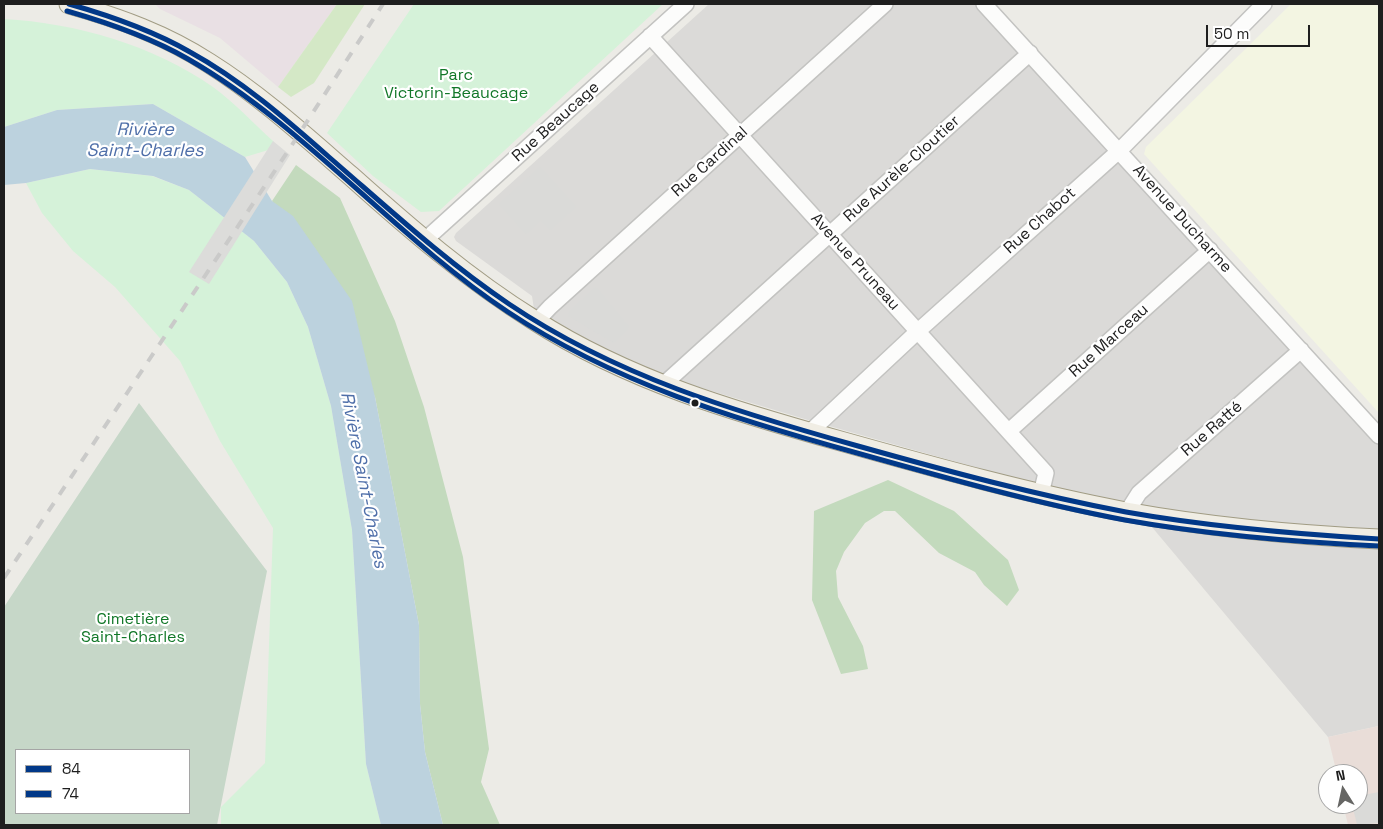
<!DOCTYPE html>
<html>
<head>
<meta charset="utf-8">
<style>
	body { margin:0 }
	#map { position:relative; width:1383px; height:829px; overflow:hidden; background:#ecebe6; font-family:"Space Grotesk",sans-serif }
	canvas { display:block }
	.frame { position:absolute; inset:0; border:5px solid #1e1e1e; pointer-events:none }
	.legend { position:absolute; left:15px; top:749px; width:175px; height:65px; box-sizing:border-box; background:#fff; border:1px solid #a5a5a5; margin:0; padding:6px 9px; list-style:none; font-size:15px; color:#1e1e1e }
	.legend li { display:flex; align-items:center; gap:10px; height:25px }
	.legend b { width:25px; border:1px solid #a5a5a5 }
	.north { position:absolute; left:1318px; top:764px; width:50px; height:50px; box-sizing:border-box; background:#fff; border:1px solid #a5a5a5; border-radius:50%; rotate:350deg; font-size:14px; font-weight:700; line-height:20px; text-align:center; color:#1e1e1e }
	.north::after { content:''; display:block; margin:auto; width:18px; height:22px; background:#666664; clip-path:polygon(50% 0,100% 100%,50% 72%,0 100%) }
	.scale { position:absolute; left:1206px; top:25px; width:104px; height:22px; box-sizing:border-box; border:2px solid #1e1e1e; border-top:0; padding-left:6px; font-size:15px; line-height:18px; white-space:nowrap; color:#1e1e1e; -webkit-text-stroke:4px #fff; paint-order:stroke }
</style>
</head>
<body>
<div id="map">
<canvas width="1383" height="829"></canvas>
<div class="frame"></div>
<ul class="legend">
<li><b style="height:6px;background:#013888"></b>84</li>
<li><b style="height:6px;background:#013888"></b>74</li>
</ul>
<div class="north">N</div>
<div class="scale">50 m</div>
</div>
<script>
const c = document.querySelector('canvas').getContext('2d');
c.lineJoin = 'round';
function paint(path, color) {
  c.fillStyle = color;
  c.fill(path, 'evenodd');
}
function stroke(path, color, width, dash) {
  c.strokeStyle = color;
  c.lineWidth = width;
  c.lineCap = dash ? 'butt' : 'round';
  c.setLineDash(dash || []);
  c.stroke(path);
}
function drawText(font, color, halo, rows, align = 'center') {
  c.font = font + ' "Space Grotesk",sans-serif';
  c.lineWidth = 4.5;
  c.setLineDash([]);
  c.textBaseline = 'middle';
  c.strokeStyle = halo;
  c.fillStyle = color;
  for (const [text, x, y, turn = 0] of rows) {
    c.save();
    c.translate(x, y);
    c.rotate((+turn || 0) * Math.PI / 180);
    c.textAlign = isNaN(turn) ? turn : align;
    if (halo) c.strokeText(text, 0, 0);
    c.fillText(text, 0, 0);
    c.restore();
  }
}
const residential = new Path2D(`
	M709,4h280l390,432v290l-51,11 -187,-223 -333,-94 -143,-43 -129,-55 -4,-26 -76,-55 -2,-4 2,-4z`);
const commercial = new Path2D(`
	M1379,726v99h-31l-5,-21h15v-30h-21l-9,-37z`);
const industrial = new Path2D(`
	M155,4h182l-59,83 -58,-49 -60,-29z`);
const education = new Path2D(`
	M1291,4h85l3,4v405l-235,-259 2,-7z`);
const religious = new Path2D(`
	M540,167l36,40 -26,23 -9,-10 -15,14 -27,-30z
	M596,287l33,40 -15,16 -46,-27 1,-4z
	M1379,792v31l-22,2 -5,-21h6v-8z`);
const grass = new Path2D(`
	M337,4h28l-51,79 -23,14 -13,-10z`);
const forest = new Path2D(`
	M296,165l44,33 55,123 29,86 39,150 26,192 -8,33 19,43h-57l-18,-73 -5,-48 -1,-79 -44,-228 -103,-196z
	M888,480l66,31 54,49 11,30 -12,16 -23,-21 -9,-13 -36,-19 -44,-42h-11l-19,12 -21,29 -8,19 2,26 25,49 5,23 -27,5 -29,-74 2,-89z`);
const cemetery = new Path2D(`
	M139,403l128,168 -50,254h-213v-218zM16,750h173v63h-173z`);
const park = new Path2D(`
	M414,4h249l-224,207 -18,1 -48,-36 -46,-43z
	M4,19c72,4 149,26 209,68 21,15 41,37 60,54l2,7 -30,9 -92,-53 -96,6 -53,17z
	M90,169l62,7 37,14 65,51 33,41 21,45 23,79 21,124 14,234 15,61h-160v-18l44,-44 8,-235 -53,-87 -40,-80 -65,-74 -42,-36 -31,-38 -16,-30z`);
const water = new Path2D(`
	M153,104l92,53 27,44 21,15 59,85 23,96 44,228 1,79 5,48 18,73h-62l-15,-61 -14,-234 -21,-124 -23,-79 -21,-45 -33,-41 -65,-51 -36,-14 -63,-7 -64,14 -22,2v-58l53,-17z`);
const pier = new Path2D(`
	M273,141l17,14 -81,129 -20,-12z`);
const minor = new Path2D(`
	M984,4l395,432
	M650,36l396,437 -5,21
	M425,240l261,-236
	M536,322l14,-15 335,-303
	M663,385l367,-332
	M1009,431l201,-181
	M810,432l107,-100 203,-182 144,-146
	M1127,512l12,-19 162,-143`);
const major = new Path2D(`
	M69,4c50,14 97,31 140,59 51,32 97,74 142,113 58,52 117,103 183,144 95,61 202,92 310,122 93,26 187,52 282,70 83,15 169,23 253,27`);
const rail = new Path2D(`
	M4,578l286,-430 93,-144`);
const bus1 = new Path2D(`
	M69,4c42,12 83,26 121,48 51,28 96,67 139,105 59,51 116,104 180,147 107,72 227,108 349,142 89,25 178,49 268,66 84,15 168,22 253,27`);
const bus2 = new Path2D(`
	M67,11c42,12 83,26 121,48 117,67 207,178 320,253 107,71 226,107 349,141 89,25 178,50 268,67 84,15 169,22 254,26`);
const markers = [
	[695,403,4.5,"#1e1e1e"]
];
const parkNames = [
	["Parc",456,76],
	["Victorin-Beaucage",456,94],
	["Cimetière",133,620],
	["Saint-Charles",133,638]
];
const streetNames = [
	["Rue Beaucage",556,122,-42],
	["Rue Cardinal",710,162,-42],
	["Rue Aurèle-Cloutier",902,169,-42],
	["Avenue Ducharme",1182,219,48],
	["Rue Chabot",1040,221,-42],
	["Avenue Pruneau",855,262,48],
	["Rue Marceau",1109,341,-42],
	["Rue Ratté",1212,429,-41]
];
const waterNames = [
	["Rivière",145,130],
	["Saint-Charles",145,151],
	["Rivière Saint-Charles",363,480,79]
];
paint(residential, '#dbdad8');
paint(commercial, '#e9ddd8');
paint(industrial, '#e9e0e4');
paint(education, '#f3f5e2');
paint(religious, '#dadad8');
paint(grass, '#d4e8c6');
paint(forest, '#c3dabd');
paint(cemetery, '#c6d7c8');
paint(park, '#d5f2d9');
paint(water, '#bcd2de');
paint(pier, '#dcdcda');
stroke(minor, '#c3c3c1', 18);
stroke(major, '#a19c84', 21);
stroke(minor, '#fcfcfb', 15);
stroke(major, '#f0ede4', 19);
stroke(rail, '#cacac9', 4, [10, 10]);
stroke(bus1, '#013888', 5);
stroke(bus2, '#013888', 5);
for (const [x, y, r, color] of markers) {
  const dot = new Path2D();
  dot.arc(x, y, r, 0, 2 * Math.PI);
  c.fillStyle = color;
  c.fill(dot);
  stroke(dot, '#fff', 2);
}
drawText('16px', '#117728', '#fff', parkNames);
drawText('16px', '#1e1e1e', '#fff', streetNames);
drawText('italic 18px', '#4f6fa9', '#fff', waterNames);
</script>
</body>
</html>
